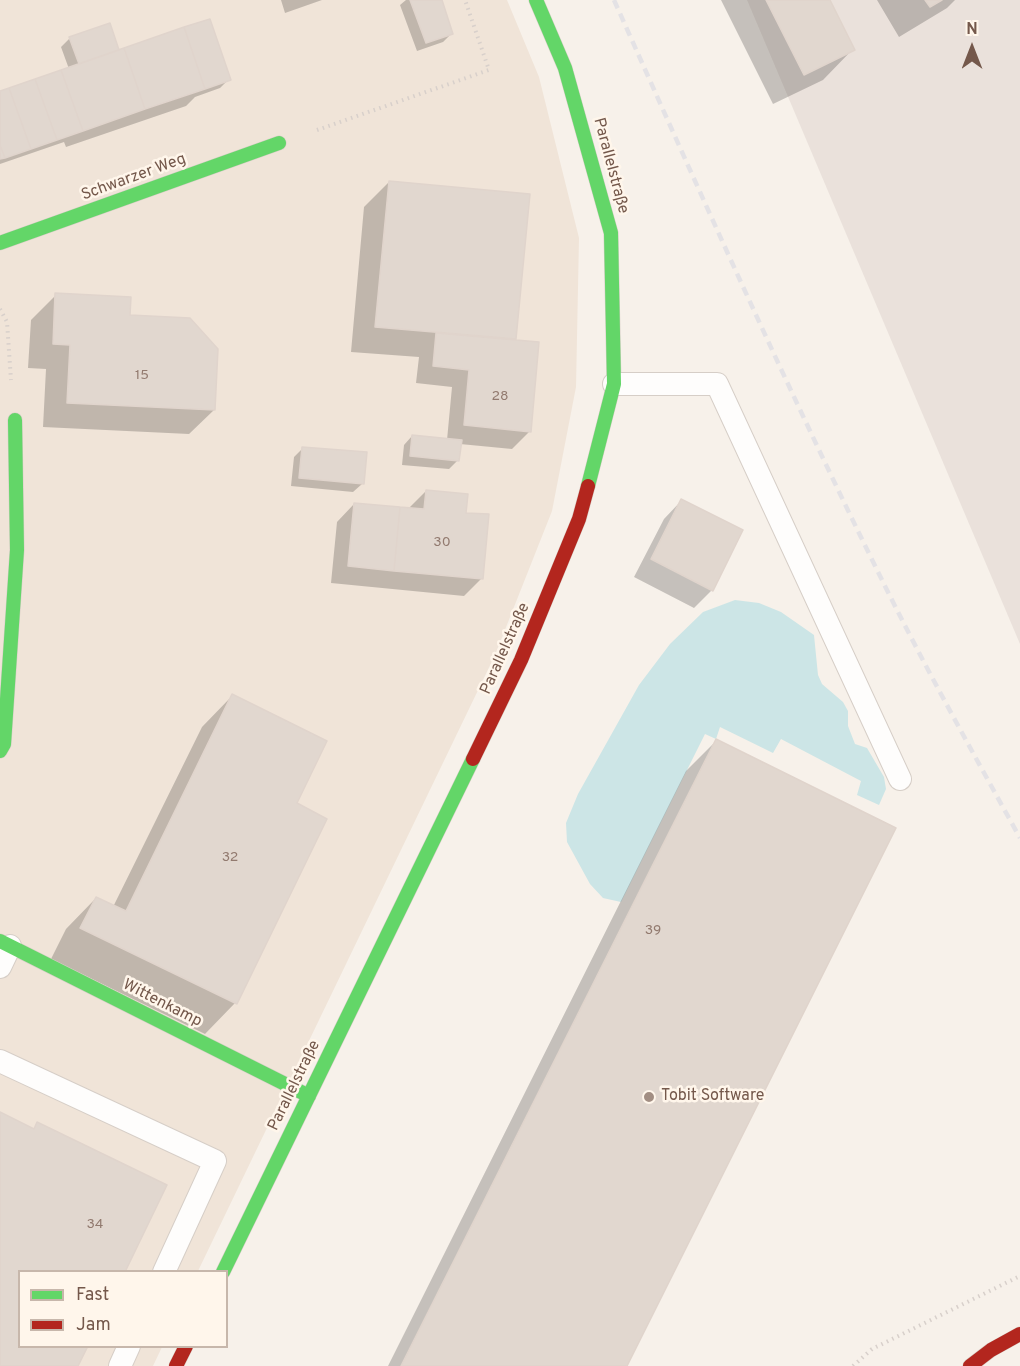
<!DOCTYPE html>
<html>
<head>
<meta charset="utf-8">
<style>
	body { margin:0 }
	#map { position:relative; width:1020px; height:1366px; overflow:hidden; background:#f7f1ea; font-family:Overpass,sans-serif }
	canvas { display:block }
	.legend { position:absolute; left:18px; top:1270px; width:210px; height:78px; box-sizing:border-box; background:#fff6eb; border:2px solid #c7b7ab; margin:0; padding:8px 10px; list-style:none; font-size:18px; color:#74584b }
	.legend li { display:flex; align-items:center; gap:12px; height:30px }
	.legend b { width:30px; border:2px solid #c7b7ab }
	.north { position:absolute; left:942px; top:18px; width:60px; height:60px; -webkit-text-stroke:4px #fff6eb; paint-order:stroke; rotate:0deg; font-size:16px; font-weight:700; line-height:24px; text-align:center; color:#74584b }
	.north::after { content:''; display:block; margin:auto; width:21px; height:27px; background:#74584b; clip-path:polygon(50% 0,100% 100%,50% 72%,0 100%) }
</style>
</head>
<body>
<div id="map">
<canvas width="1020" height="1366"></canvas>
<ul class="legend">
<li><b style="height:8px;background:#63d668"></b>Fast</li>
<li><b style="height:8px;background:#b3261e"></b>Jam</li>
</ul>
<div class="north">N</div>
</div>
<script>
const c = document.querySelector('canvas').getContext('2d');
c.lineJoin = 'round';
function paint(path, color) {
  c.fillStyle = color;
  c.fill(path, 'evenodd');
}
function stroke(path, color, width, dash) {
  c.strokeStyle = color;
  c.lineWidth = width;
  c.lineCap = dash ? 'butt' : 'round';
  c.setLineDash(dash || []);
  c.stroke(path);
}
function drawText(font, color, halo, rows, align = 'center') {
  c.font = font + ' Overpass,sans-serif';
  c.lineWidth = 5;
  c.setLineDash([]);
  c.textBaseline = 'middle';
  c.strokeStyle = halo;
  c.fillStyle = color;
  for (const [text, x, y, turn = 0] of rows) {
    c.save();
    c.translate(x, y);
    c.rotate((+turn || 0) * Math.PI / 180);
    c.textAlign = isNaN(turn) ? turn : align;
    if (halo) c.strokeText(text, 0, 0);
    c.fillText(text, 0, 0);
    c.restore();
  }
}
const residential = new Path2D(`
	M0,0h507l32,77 40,161 -3,149 -24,124 -57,144 -297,616 -178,1v74l142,1 -9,19h-153z`);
const industrial = new Path2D(`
	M747,0h273v644z`);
const water = new Path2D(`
	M735,600l24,3 22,9 33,23 4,40 4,9 21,18 5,9v15l7,18 12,4 17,29 2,12 -7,16 -22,-10 4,-14 -80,-42 -8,14 -53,-26 -4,12 -11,-5 -84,168 -18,-4 -13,-14 -23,-42 -1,-19 12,-29 61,-109 31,-41 33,-32z`);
const shadow = new Path2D(`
	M281,0h41l-37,13z
	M406,0h34l12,33 -9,9 -26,9 -17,-46z
	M721,0h107l25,49 -30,31 -50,24z
	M877,0h78l-8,8 -48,29z
	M70,38l42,16 117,25 -9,9 -25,9 -9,9 -120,41 -2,-5 -64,22v-71l69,-24 -8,-22z
	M389,182l126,157 -2,2 17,90 -18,18 -52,-5 -2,16 -9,9 -47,-4 2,-20 8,-9 35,4 5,-53 -36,-4 3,-26 -68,-5 13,-145z
	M56,295l158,115 -25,24 -146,-7 3,-58 -18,-1 3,-48z
	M303,448l59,36 -9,8 -62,-6 3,-29z
	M426,491l38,23 18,64 -18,18 -133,-13 6,-61 17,-18 54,5z
	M681,501l31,89 -18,18 -60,-31 30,-58z
	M232,696l63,108 -60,199 -30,31 -154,-75 15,-30 30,-31 17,9 89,-180z
	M716,741l-91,625h-237l298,-595z`);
const building = new Path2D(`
	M410,0h32l11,34 -27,9z
	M766,0h64l25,50 -51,25z
	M925,0h17l-12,7z
	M210,19l21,61 -26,9 -21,-62z
	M110,23l9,27 -40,14 -10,-27z
	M184,27l21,62 -60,20 -21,-61z
	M124,48l21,61 -62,22 -22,-61z
	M61,70l22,61 -26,9 -22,-61z
	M35,79l22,61 -26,9 -22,-61z
	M9,88l22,61 -26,9 -5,-13v-54z
	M0,145l5,13 -5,1z
	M389,181l141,13 -14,145 -141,-12z
	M55,293l76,4 -1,18 60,3 28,31 -3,61 -148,-7 3,-58 -17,-1z
	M436,333l103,9 -8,90 -67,-7 5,-55 -36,-4z
	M412,435l50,5 -3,21 -49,-5z
	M302,447l65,5 -3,32 -65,-6z
	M426,490l42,4 -2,19 23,1 -6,65 -89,-8 6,-64 24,2z
	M681,499l62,31 -30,61 -62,-32z
	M354,503l46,4 -6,64 -46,-5z
	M232,694l95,47 -30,62 30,16 -90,185 -157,-76 16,-31 30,14z
	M716,739l180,89 -269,538h-226z
	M0,1112l34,17 3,-7 130,63 -42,87h-105v74h68l-10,20h-78z`);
const path = new Path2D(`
	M317,130l172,-60 -24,-70
	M0,309l7,13 4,58
	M853,1366l19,-17 148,-73`);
const lane = new Path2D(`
	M614,384h103l183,395
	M0,967l10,-21
	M0,1061l215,100 -51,111
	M120,1366l9,-20`);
const fast = new Path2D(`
	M536,0l29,68 46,165 3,151 -26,102
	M0,243l279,-100
	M0,751l4,-7 13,-194 -2,-130
	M0,941l309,155
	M223,1272l250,-513`);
const jam = new Path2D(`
	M473,759l48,-99 58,-141 9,-33
	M176,1366l10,-20
	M970,1366l21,-16 29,-16`);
const rail = new Path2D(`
	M614,0c87,195 174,390 269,582 43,87 90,171 137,256`);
const markers = [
	[649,1097,6,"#a28e83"]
];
const numberNames = [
	["15",142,376],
	["28",500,397],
	["30",442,543],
	["32",230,858],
	["39",653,931],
	["34",95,1225]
];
const streetNames = [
	["Parallelstraße",610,166,75],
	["Schwarzer Weg",134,178,-20],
	["Parallelstraße",506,649,-66],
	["Wittenkamp",162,1004,27],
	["Parallelstraße",295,1086,-64]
];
const poiNames = [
	["Tobit Software",661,1097]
];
paint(residential, '#f0e4d8');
paint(industrial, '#eae1db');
paint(water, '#cce5e6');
paint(shadow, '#0003');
paint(building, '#e1d7cf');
stroke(building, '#e0d4cc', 1.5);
stroke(lane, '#d6cec7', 24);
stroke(fast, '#d6cec6', 15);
stroke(jam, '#d6cec6', 15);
stroke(path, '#d8d0cb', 4, [1.5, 4.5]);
stroke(lane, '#fefdfc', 22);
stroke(fast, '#63d668', 14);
stroke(jam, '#b3261e', 14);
stroke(rail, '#e4e2e5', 4.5, [9, 6]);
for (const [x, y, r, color] of markers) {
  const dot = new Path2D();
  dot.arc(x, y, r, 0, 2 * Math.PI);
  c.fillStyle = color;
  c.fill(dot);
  stroke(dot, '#fff6eb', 2);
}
drawText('14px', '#927a6f', null, numberNames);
drawText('16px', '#74584b', '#fff6eb', streetNames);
drawText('16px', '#74584b', '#fff6eb', poiNames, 'left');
</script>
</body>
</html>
